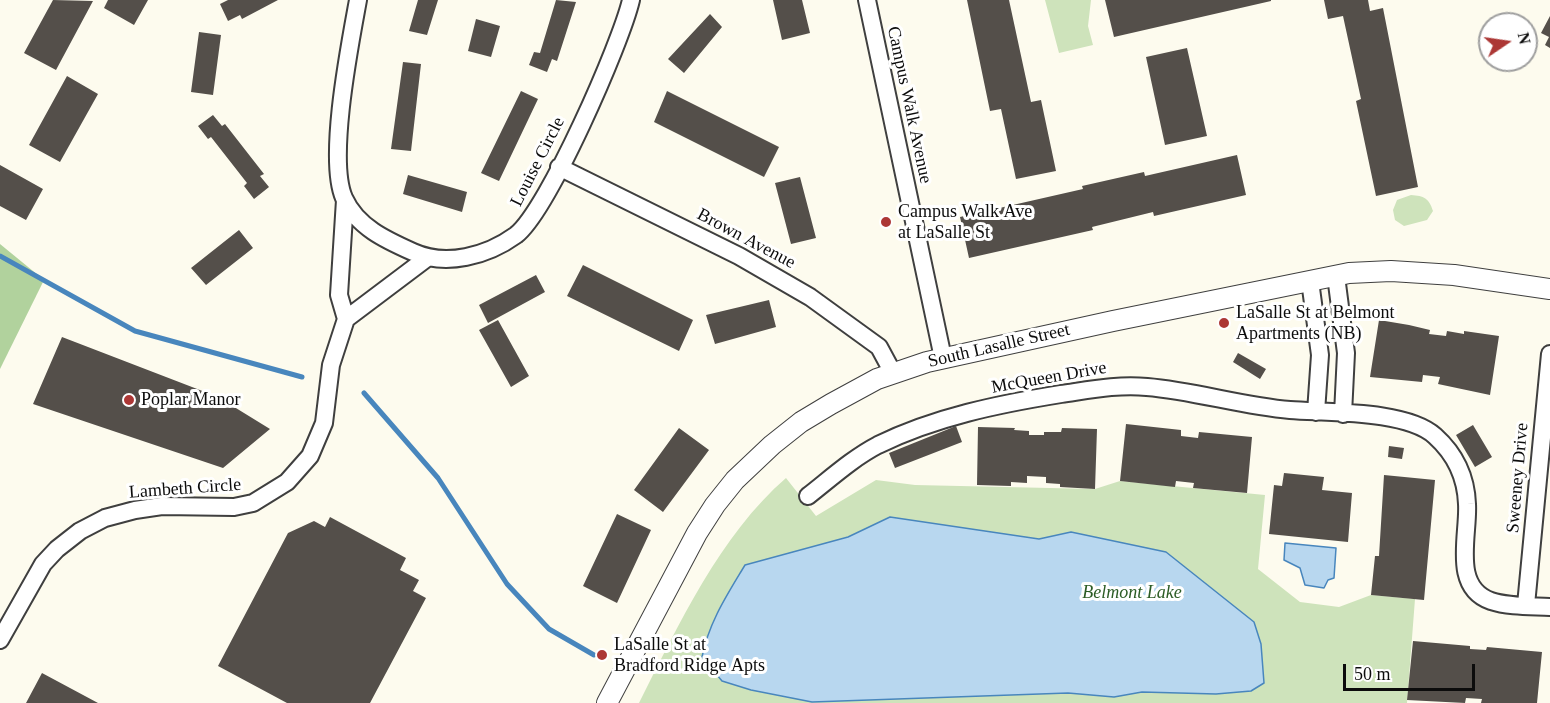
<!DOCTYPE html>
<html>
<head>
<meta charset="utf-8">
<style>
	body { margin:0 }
	#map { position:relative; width:1550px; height:703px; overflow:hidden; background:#fdfbee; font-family:"Times New Roman",serif }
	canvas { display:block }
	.north { position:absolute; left:1478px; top:12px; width:60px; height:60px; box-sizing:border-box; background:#fff; border:2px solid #9e9e9e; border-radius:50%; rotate:77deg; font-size:16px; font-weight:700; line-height:24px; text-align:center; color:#0c0c0c }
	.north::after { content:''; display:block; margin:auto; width:21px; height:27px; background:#ac3735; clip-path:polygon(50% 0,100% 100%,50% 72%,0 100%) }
	.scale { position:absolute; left:1343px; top:664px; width:132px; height:27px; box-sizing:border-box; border:3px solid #0c0c0c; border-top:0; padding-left:8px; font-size:18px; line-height:21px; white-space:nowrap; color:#0c0c0c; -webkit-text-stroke:4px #fff; paint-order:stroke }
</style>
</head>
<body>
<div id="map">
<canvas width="1550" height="703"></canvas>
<div class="north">N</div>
<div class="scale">50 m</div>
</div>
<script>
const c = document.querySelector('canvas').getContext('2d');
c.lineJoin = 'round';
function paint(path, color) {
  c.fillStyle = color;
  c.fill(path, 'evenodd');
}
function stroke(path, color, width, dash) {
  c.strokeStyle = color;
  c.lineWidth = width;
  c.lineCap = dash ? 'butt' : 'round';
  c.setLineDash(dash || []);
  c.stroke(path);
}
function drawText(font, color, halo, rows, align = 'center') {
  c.font = font + ' "Times New Roman",serif';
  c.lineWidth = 6;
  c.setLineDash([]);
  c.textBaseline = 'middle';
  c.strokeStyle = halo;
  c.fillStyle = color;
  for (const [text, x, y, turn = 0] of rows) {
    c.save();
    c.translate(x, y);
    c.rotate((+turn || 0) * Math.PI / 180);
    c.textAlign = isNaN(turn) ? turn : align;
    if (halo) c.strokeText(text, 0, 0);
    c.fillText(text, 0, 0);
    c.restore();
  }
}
const green = new Path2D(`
	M1045,0h46l-3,26 5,19 -34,8z
	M1411,195c13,1 18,3 22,16l-6,9 -23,6 -9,-6 -2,-10 4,-10z
	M786,478l30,38 60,-36 39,5 180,4 25,-8 145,14 -7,74 42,33 39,5 32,-12 44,4 -8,104h-768c39,-77 81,-168 147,-225z`);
const forest = new Path2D(`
	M0,244l44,36 -44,89z`);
const water = new Path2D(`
	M890,517l149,22 32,-7 95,20 88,70 7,22 3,39 -13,8 -35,3 -74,-2 -28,5 -46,-4 -256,9 -61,-12 -29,-9 -20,-24c7,-35 25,-62 43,-92l103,-28z
	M1285,543l51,5 -2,30 -6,2 -4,8 -19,-3 -5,-17 -16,-8z`);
const stream = new Path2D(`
	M0,256l135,75 167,46
	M364,393l74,85 69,106 42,45 45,26`);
const building = new Path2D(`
	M53,0l40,1 -37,69 -32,-17z
	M108,0h40l-14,25 -30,-17z
	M228,0h50l-36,19 -2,-4 -12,6 -8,-17z
	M418,0h20l-11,35 -18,-4z
	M556,0l20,2 -19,59 -5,-2 -5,13 -18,-7 5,-13 6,1z
	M773,0h29l8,33 -28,7z
	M967,0h42l22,102 10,-2 15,71 -40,8 -15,-70 -11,2z
	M1105,0h166v1l-157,36z
	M1324,0h44l2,11 13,-3 35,179 -42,9 -20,-95 5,-2 -18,-83 -15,3z
	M710,14l12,13 -38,46 -16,-14z
	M1550,16v32l-5,-3 4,-8 -8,-4z
	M476,19l24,7 -9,31 -23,-6z
	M199,32l22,3 -8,60 -22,-3z
	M1187,48l20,88 -42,9 -19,-88z
	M403,62l18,2 -10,87 -20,-2z
	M67,76l31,18 -38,68 -31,-17z
	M521,91l17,8 -39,82 -18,-8z
	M667,91l112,56 -15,30 -110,-55z
	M213,115l9,11 3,-2 39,50 -4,2 9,11 -15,12 -10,-13 3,-3 -36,-46 -3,2 -10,-13z
	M1237,155l9,40 -92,21 -1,-4 -61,15 1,3 -124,28 -9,-41 123,-28 -1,-3 62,-14 1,4z
	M0,165l43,24 -17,31 -26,-14z
	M408,175l59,17 -5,20 -59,-18z
	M800,177l16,61 -25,6 -16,-61z
	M239,230l14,18 -47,37 -15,-17z
	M583,265l110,55 -14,31 -112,-55z
	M536,275l9,17 -57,31 -9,-18z
	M769,300l7,27 -61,17 -9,-29z
	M498,320l31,56 -18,11 -32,-57z
	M1379,320l30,5 21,5 -1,4 17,2 1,-5 17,3v-3l35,5 -9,59 -52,-11 2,-7 -17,-2 -1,7 -52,-5z
	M62,337l156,60 52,32 -47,39 -190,-64z
	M1238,353l28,16 -6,10 -27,-17z
	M1126,424l55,6v6l17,2 1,-6 53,5 -5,56 -54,-5 1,-5 -18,-2 -1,6 -55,-6z
	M1473,425l19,32 -17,10 -19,-32z
	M956,426l6,16 -67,26 -6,-15z
	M978,427l37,1 -1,2 15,1v4h15v-3h17l1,-4 35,1 -2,60 -35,-2v-3l-14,-1v-6l-19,-1v7l-16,-1v4l-34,-1z
	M679,428l30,22 -46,62 -29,-22z
	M1389,446l15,2 -2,11 -14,-2z
	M1284,473l40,4 -2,13 30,3 -4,49 -79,-8 5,-49 8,1z
	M1384,475l51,5 -11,120 -53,-5 4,-39h4z
	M617,514l34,16 -34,73 -34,-17z
	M330,517l76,41 -6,12 19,10 -6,11 13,7 -56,105h-83l-69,-37 70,-133 26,-12 11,6z
	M1413,641l57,5v3l16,1 1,-3 55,5 -5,51h-56l1,-4 -16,-1 -1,5 -58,-3z
	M42,673l56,30h-72z`);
const minor = new Path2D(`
	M358,0c-8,44 -31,159 -14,198 13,29 42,42 69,54 33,15 74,4 103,-17 32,-25 105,-192 115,-235
	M867,0l76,358
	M559,167l180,89 71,41 69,50 14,26
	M1336,276l10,77 -3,61
	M1310,281l10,74 -4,57
	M346,319l81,-61
	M808,496c23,-18 45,-38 70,-51 57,-28 121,-41 183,-51 28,-4 57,-10 86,-7 48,4 95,19 143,23 38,3 116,0 145,26 20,18 31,41 32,68 2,31 -16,83 24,97 18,6 41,5 59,6
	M1526,605l24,-251
	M0,640l43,-76 14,-15 23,-18 25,-13 30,-8 27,-4 72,1 19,-4 34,-21 23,-26 14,-33 7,-58 15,-46 -7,-24 6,-95`);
const tertiary = new Path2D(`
	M607,703l90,-170 18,-28 20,-25 37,-35 29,-23 30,-18 46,-25 50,-17 186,-41 236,-48 42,-2 63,4 96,14`);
const markers = [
	[886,222,6,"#ac3735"],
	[1224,323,6,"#ac3735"],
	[129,400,6,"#ac3735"],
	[602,655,6,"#ac3735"]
];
const streetNames = [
	["Campus Walk Avenue",909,105,78],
	["Louise Circle",538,162,-63],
	["Brown Avenue",746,239,28],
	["South Lasalle Street",999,346,-13],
	["McQueen Drive",1049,378,-10],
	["Sweeney Drive",1518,478,-85],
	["Lambeth Circle",185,489,-4]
];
const poiNames = [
	["Campus Walk Ave",898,212],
	["at LaSalle St",898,233],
	["LaSalle St at Belmont",1236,313],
	["Apartments (NB)",1236,334],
	["Poplar Manor",141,400],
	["LaSalle St at",614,645],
	["Bradford Ridge Apts",614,666]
];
const parkNames = [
	["Belmont Lake",1132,593]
];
paint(green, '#cee3bb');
paint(forest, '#b1d29d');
paint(water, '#b8d7ef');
stroke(water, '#4886bd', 1.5);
stroke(stream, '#4886bd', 5);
paint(building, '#544f4a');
stroke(minor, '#3f3f3f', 20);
stroke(tertiary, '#3f3f3f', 22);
stroke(minor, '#fff', 16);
stroke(tertiary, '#fff', 20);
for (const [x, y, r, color] of markers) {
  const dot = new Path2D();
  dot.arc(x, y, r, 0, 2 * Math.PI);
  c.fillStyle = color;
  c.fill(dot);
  stroke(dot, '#fff', 2);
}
drawText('18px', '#0c0c0c', '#fff', streetNames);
drawText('18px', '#0c0c0c', '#fff', poiNames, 'left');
drawText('italic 18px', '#2c5c25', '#fff', parkNames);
</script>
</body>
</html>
